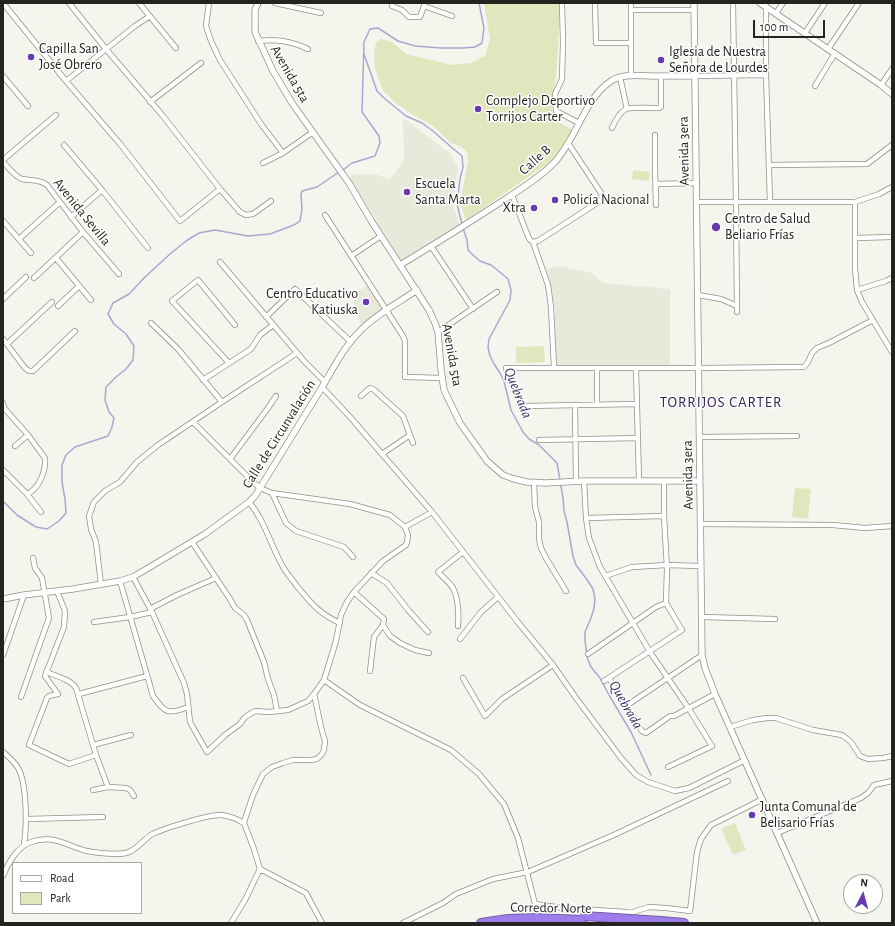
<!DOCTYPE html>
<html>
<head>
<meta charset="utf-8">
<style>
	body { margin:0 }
	#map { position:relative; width:895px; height:926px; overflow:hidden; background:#f4f6ed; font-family:"Alegreya Sans",sans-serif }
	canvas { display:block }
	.frame { position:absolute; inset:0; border:4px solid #232420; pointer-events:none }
	.legend { position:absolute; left:12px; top:862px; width:130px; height:52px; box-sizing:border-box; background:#fff; border:1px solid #a7a7a6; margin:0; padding:5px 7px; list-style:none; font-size:12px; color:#232420 }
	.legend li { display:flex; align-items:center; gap:8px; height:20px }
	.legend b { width:20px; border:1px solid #a7a7a6 }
	.north { position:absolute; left:843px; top:874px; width:40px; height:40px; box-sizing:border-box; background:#fff; border:1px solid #a7a7a6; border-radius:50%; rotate:6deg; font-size:11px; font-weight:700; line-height:16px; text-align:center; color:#232420 }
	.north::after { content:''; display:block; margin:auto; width:14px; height:18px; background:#673ab2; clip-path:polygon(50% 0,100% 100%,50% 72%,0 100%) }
	.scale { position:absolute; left:753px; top:20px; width:72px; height:18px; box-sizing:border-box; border:2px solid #232420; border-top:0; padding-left:5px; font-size:12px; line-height:14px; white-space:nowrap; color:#232420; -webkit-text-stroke:3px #fff; paint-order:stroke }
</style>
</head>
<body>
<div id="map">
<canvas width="895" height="926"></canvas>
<div class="frame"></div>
<ul class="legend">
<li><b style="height:5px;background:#fff"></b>Road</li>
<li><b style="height:11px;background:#e0e7bf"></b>Park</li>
</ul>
<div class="north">N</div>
<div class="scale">100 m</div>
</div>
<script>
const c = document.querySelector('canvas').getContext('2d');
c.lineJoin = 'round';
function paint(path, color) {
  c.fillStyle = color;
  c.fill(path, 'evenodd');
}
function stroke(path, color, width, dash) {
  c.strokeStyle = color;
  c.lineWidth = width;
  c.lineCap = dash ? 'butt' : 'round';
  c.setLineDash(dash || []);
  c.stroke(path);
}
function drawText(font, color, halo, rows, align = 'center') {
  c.font = font + ' "Alegreya Sans",sans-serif';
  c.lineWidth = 3;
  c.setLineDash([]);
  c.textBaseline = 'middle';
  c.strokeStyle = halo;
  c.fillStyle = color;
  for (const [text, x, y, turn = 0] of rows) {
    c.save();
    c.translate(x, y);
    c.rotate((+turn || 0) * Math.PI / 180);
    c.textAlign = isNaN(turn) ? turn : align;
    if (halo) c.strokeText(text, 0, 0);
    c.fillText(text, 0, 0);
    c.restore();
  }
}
const built = new Path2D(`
	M403,118l48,36 7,14 -5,38 7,19 -59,35 -51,-81 2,-5h23l15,5 14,-19z
	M559,266l33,7 11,10 67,6v77l-114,-1 -1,-54 -5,-30 -4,-12z
	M368,285l15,25 -21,16 -8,-16v-16z`);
const green = new Path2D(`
	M484,3h76l-3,64 -6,51 22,12 -16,27 -91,63 -6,-16 8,-43 -1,-8 -5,-6 -11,-4 -18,-17 -21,-12 -15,-10 -14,-13 -8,-23 -1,-14 2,-12 5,-3 11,3 14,12 46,11 19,-2 14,-7 5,-17z
	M633,170l17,2 -1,9 -17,-2z
	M544,346l1,16 -29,1v-16z
	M795,488l16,1 -3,30 -16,-2z
	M735,823l11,27 -13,5 -12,-27z`);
const stream = new Path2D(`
	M364,54l13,37 7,7 22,18 16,7 11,8 17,15 12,10 1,11 -3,12 -3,25 5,20
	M343,170l9,-7 23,-7 5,-13 -1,-7 -17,-24 2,-70 6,-13 8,-1 20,13 17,5 26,2h22l12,-1 7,-4 2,-15 -5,-25
	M463,228l4,12 1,10 6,6 6,5 11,4 10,8 7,6 3,11 -1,10 -21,39 -1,8 2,9 4,8 6,9 4,8 7,29 12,22 6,7 10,6 18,18 6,35 1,13 3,11 6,34 3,9 12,16 5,8 2,10 -1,9 -3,10 -6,14v8l2,17 4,10 9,11 9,17 22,37 20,43
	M3,501l14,14 19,12 11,2 12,-8 7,-8 -1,-14 -3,-17v-17l4,-10 9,-8 33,-11 4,-9 2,-9 -5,-6 -4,-12 1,-13 10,-10 10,-8 7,-9 1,-14 -8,-12 -12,-10 -6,-10 5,-11 16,-9 16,-17 25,-23 16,-13 13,-8 16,-3 33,6 22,-2 24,-9 6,-4 2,-12 -1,-14 1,-4 15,-4 22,-15`);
const minor = new Path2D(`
	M3,3l63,78 55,64 59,76 40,-32
	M69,3l37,46 57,67 57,73 20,23 6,3 7,-1 18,-13
	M139,3l37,45
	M209,3l-3,23 5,15 9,19 41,64 22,29
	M275,3l46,10
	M562,3l1,39 -1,37 -7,15 1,17 23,12
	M595,3l1,40h35
	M631,3v73
	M733,3l3,199 1,110
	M392,6l10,4 7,7h11l5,-14
	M424,6l28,10
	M766,6v69l4,127
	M631,10h63
	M776,13l7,-10
	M805,33l20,-30
	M258,41c19,-2 33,0 50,8
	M828,49l31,-46
	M3,76l25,30
	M695,76l71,-1
	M620,77l7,32
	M66,81l69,-55 15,-10
	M881,85l11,-16
	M815,86l20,-33
	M150,102l51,-39
	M612,128c3,-7 7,-15 14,-19 6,-2 25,-1 33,-1l2,-1v-31
	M655,135v33l1,37v-21l41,-1
	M64,145l38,45 46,58
	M3,160l53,-45
	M3,162c5,5 12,15 19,17 9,2 17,0 25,6l36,47 36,42
	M263,163l20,-10 30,-21
	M769,165l98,-1 25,-19
	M512,195l16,41 2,4 3,2 15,43 3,22 3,60
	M697,202h158l24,-8 13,-7
	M855,202v66l2,22 5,12 30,50
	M325,215l78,121 2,5v36l37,1
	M71,217l31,-27
	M3,221l28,32
	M855,238l37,-1
	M19,239l41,-37
	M533,242l5,-1 62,-40 2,-3 -1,-5 -33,-50
	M431,246l42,63
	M351,256l30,-20
	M56,258l35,42
	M220,262l84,99 21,21
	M34,278l49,-46
	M857,290l29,-9 6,-3
	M698,295l23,4 16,7
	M3,299l23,-22
	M58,306l21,-20
	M266,317l29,-28 56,53
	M151,323l27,26 44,53
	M438,332l59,-40
	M3,339l22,29 4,3h4l42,-40
	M7,344l45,-42
	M229,363l-57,-62 26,-21 37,45
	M506,368h193l105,-1 4,-5 4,-9 5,-5 12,-5 44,-23
	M597,368v37
	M636,368l3,113
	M203,380l48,-31 9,-14 13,-10
	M322,387l29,31 81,94 85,109 36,44 23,33 45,60 15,17 12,7 27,9 14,-3 56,-28
	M361,396l9,-8 3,1 30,27 10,27
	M3,403l1,5 24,27 17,23c1,13 -6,31 -18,36
	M575,405l1,77
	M523,406l114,-2
	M700,437l97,-1
	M539,440l99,-2
	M15,446l13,-11
	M382,454l28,-19
	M230,459l38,-51 8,-12
	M3,470l24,24 14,18
	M584,481l2,37 3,20 11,29 50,85 39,57 23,37 -44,21
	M534,482l1,25 4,15v17l2,9 5,10 20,33
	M272,493l14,30 10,8 48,16 9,10
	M249,502c16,19 22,44 34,65 4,7 9,12 13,18 14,17 23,29 44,38
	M586,518l78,-2
	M701,524l132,1 32,3 27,-2
	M405,527l27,-15
	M192,542l38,57 5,9 9,7 3,5 17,42 4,17 6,16 3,16
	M371,573l16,10 22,28 19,21
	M605,576l27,-9 35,-2 34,1
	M133,577l19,35 27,60 5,11 3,11 3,28 17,30 18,-17 15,-11 5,-7 10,-6 14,1 19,-2 20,-9 6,-7 10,-14 12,-39 5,-26 6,-13 7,-10 29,-31 23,-16 1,-3 1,-7 -3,-8 -15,-12 -40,-11 -78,-11 -12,-5 -12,-11 -55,-55
	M120,581l33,115c12,17 15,19 35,11
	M101,584l-5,-42 -5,-13 -2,-13 5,-14 11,-11 15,-9 17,-20 21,-17 64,-43 75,-49
	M57,591l8,20 -1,16 -19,49 13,18 -9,2 -2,2 -18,47 40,19 27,-9
	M354,592l30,27 -1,6 -9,12 -4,34
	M150,609l27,-14 39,-17
	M702,617l73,2
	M94,622l36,-5 22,-5
	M383,625l7,11 10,7 15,7 14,3
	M458,626c1,-13 1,-26 -5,-38 -4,-6 -10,-11 -15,-16l25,-20
	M460,639l21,-27 17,-15
	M588,654l68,-47 10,-4
	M3,655l21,-60
	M46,672c10,4 24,7 30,16l20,67 12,32
	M463,678l22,38 17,-17 51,-34
	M609,678l33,53 4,2 24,-17h4l41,-22
	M324,680l36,25 91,45 28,24 25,30 14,34 17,66 28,4 64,4 3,1
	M604,681l78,-51 -16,-27 1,-35 -3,-52v-35
	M79,694l68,-18
	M21,697l28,-79 -7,-40 -7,-10 -2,-10
	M626,706l76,-51
	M730,727l23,-7 14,-2h9l37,12 29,5 9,7 9,14 8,3 15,-1 9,-2
	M93,745l38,-10
	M3,752c6,5 11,9 15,16 9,15 9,58 6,76
	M93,790l15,-3 18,1 4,2 4,6
	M26,819l77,-2
	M777,833l84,-35 7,-5 6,-8 18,-4
	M260,869l46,24 16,30
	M3,876c5,-13 15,-30 28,-34 24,-8 35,4 56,9 9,2 31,4 39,2 10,-2 17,-13 25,-18 10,-6 59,-21 70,-20 8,1 16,4 23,8
	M630,915v-2l19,-6 17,1 24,3 7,-59 4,-13 10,-14 52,-26
	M231,923l14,-23 15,-31 -6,-20 -10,-26 1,-4 8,-24 10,-21 9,-7 11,-4 10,-3h18l6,-1 5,-5 2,-4 1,-9 -4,-14 -7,-33
	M403,923l40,-20 13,-9 37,-15 35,-7 88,-38 112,-53`);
const tertiary = new Path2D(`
	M258,3l-3,7v22l18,39 19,32 57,80 23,39 57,88 6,13 3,9 3,37 3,21 16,33 27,38 16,14 11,4 13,3 18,1 39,-2h116
	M694,3l8,652 3,13 10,26 102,229
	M760,3l121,82 11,9
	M400,265c32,-19 62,-38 93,-58 20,-13 44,-27 61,-44 22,-23 30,-64 57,-82 12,-8 30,-5 44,-5 13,0 27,0 40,0
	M3,599l21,-4 49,-6 47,-8 13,-4 22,-13 50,-30 44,-32 6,-6c22,-36 44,-71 66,-107 12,-20 22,-41 39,-58 15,-16 38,-28 57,-41`);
const motorway = new Path2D(`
	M661,921l23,2
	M481,923l27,-4 28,-1 47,2`);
const motorwayBridge = new Path2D(`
	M584,916l77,5`);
const markers = [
	[31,57,4,"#673ab2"],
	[661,60,4,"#673ab2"],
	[478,109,4,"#673ab2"],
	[407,192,4,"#673ab2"],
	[555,200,4,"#673ab2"],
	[534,208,4,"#673ab2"],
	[716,227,5,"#673ab2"],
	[366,302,4,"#673ab2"],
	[752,815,4,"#673ab2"]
];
const poiNames = [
	["Capilla San",39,49],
	["José Obrero",39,65],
	["Iglesia de Nuestra",669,52],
	["Señora de Lourdes",669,68],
	["Complejo Deportivo",486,101],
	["Torrijos Carter",486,117],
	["Escuela",415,184],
	["Santa Marta",415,200],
	["Policía Nacional",563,200],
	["Xtra",526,208,"right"],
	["Centro de Salud",725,219],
	["Beliario Frías",725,235],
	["Centro Educativo",358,294,"right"],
	["Katiuska",358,310,"right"],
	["Junta Comunal de",760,807],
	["Belisario Frías",760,823]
];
const streetNames = [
	["Avenida 5ta",290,74,60],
	["Avenida 3era",684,151,-91],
	["Calle B",535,160,-42],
	["Avenida Sevilla",82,212,51],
	["Avenida 5ta",452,355,80],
	["Calle de Circunvalación",279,434,-58],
	["Avenida 3era",688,475,-91],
	["Corredor Norte",551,908,1]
];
const waterNames = [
	["Quebrada",518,393,68],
	["Quebrada",626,705,60]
];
const neighbourhoodNames = [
	["TORRIJOS CARTER",721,402]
];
paint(built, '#e7eada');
paint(green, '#e0e7bf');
stroke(stream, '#afa4d2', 1.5);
stroke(minor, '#8f9188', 6);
stroke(tertiary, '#8f9188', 7);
stroke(motorway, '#745da5', 10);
stroke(minor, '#fff', 4.5);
stroke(tertiary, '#fff', 5.5);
stroke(motorway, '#9f7cec', 8);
stroke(motorwayBridge, '#745da5', 10, []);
stroke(motorwayBridge, '#9f7cec', 8);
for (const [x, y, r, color] of markers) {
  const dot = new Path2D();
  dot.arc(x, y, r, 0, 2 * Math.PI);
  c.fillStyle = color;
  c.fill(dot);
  stroke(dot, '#fff', 1.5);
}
drawText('14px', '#232420', '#fff', poiNames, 'left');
drawText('14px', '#232420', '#fff', streetNames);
drawText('italic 15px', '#44326c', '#fff', waterNames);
c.letterSpacing = '1px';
drawText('15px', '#36225c', '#fff', neighbourhoodNames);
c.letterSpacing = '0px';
</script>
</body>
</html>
